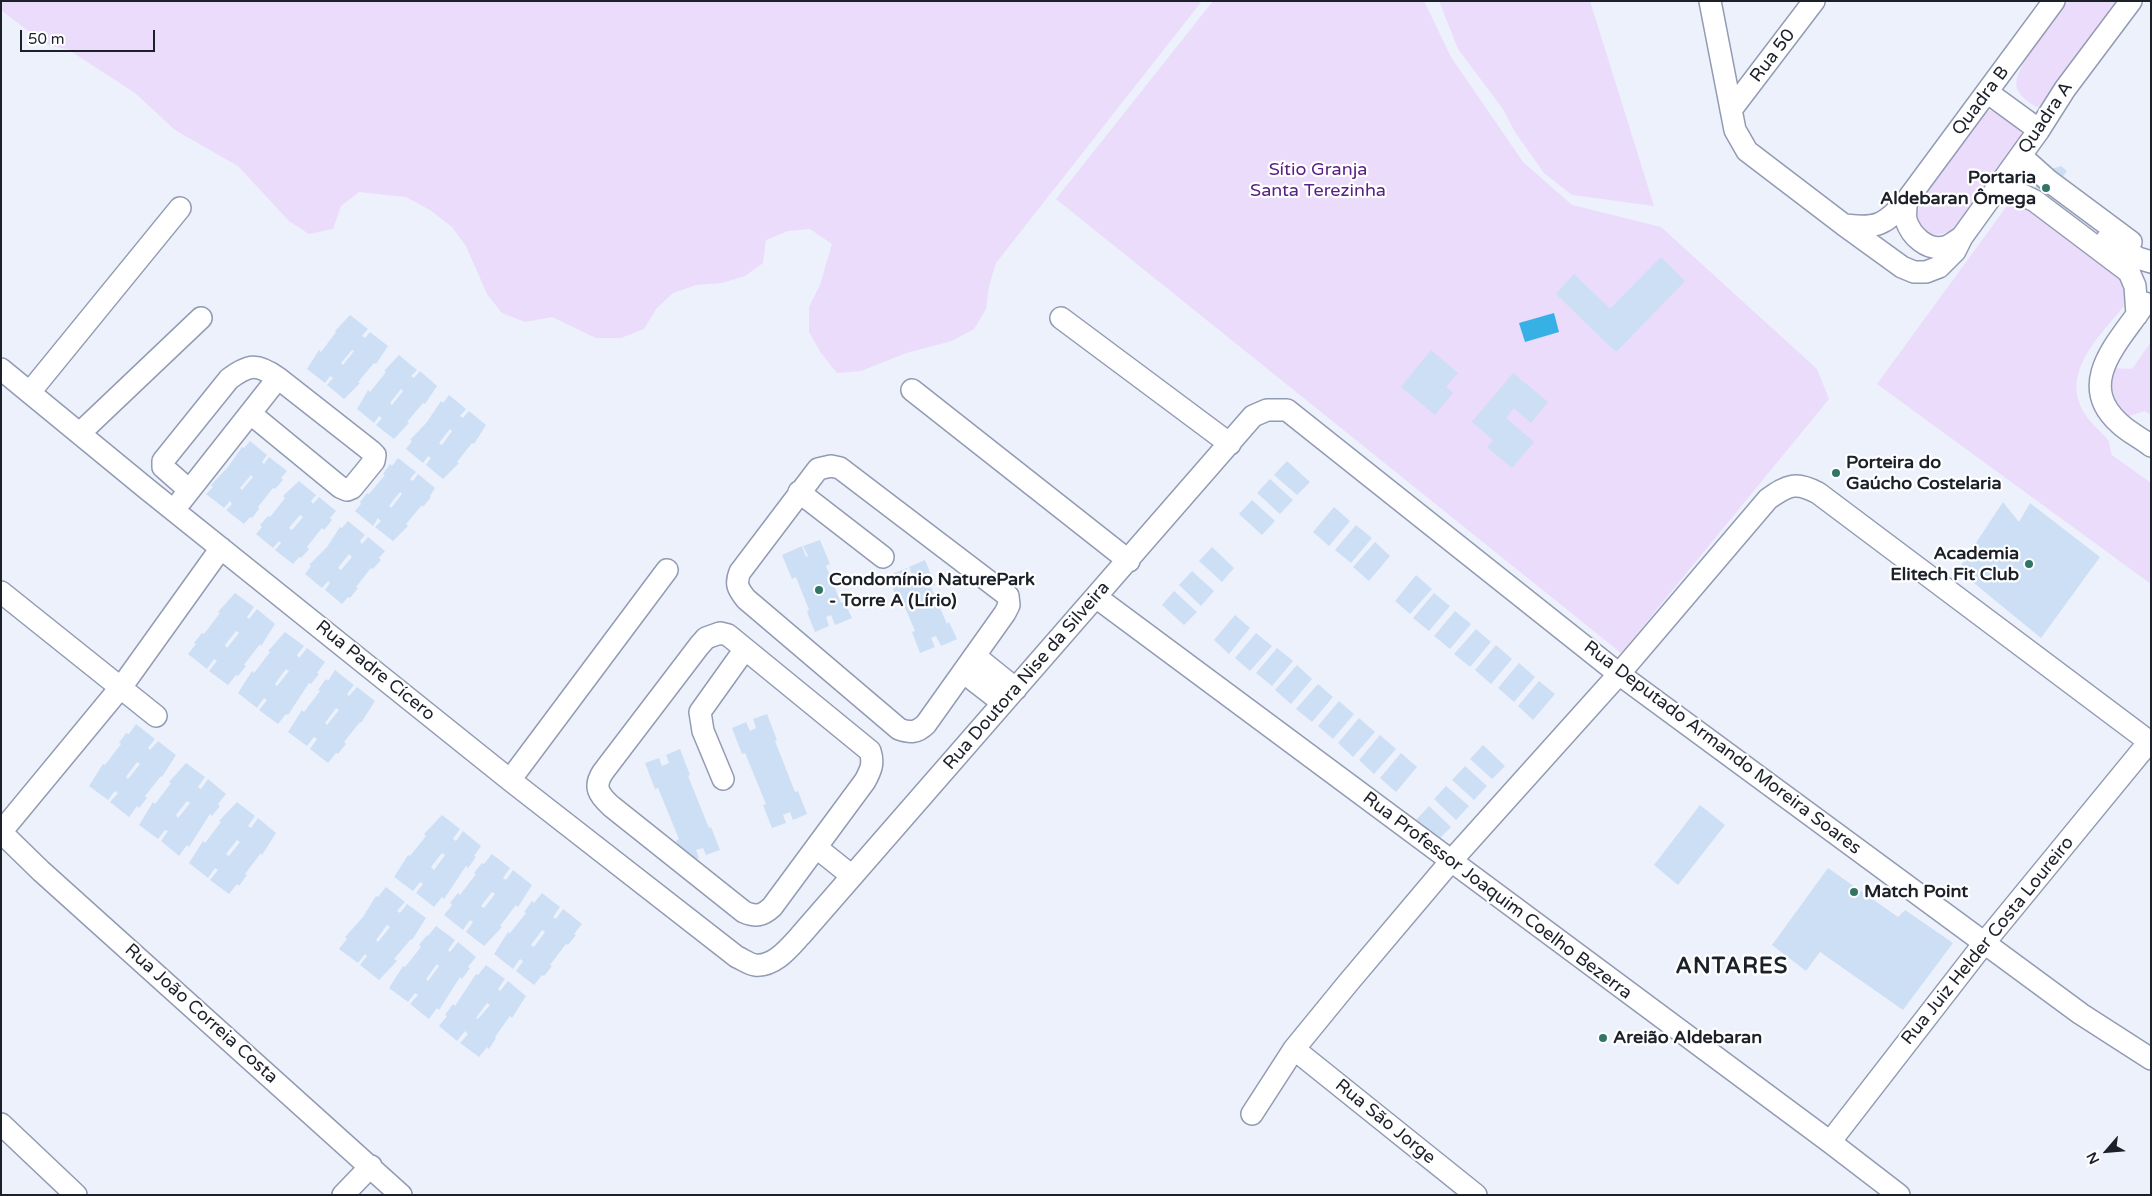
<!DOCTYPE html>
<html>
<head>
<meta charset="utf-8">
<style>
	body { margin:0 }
	#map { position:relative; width:2152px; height:1196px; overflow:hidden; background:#edf1fc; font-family:"Varela Round",sans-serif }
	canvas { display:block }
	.frame { position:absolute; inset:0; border:2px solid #1c2029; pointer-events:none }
	.north { position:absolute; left:2082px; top:1126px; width:50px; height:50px; -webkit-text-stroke:4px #fff; paint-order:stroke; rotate:243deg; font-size:14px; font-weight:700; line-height:20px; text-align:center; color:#1c2029 }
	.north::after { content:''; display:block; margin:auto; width:18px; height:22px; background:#1c2029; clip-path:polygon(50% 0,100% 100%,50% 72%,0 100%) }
	.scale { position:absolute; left:20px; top:30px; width:135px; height:22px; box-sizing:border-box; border:2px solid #1c2029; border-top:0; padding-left:6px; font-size:15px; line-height:18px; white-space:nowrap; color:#1c2029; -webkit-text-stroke:4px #fff; paint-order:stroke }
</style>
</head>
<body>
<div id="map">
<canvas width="2152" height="1196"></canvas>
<div class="frame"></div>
<div class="north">N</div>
<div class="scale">50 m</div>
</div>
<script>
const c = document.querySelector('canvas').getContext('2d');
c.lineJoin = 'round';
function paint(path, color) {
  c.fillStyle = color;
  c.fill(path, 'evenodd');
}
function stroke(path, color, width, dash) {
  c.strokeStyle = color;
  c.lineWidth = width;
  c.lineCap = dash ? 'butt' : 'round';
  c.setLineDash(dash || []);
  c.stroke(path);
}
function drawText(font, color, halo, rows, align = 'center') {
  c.font = font + ' "Varela Round",sans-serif';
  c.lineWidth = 4.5;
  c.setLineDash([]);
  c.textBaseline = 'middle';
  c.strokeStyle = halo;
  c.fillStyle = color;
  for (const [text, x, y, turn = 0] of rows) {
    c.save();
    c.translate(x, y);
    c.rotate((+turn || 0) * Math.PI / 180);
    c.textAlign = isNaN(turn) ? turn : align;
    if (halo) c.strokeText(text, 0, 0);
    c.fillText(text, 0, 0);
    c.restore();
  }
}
const green = new Path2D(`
	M1,1h1201l-206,262 -7,23 -3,23 -12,20 -22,12 -46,12 -45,18 -24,2 -16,-20 -12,-21v-25l11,-22 12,-41 -22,-15 -22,2 -22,9 -3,23 -18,13 -23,7 -26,2 -23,8 -17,16 -12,20 -23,9h-25l-44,-21 -27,5 -23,-9 -15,-19 -21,-48 -14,-19 -22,-17 -24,-13 -47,-5 -18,14 -8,23 -24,5 -20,-13 -51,-55 -63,-36 -40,-37 -66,-43 -24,-6 -44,-34z
	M1213,1h211l27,56 72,105 49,43 89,22 156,142 12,30 -208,254 -565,-454z
	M1439,1h151l64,205 -82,-11 -28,-22 -29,-41 -12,-23 -45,-60z
	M2067,1h62l-80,102 -13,4c-7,-5 -17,-11 -19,-19 -6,-19 39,-70 50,-87z
	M1995,110c11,8 29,14 27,30l-10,7 -59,83c-25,12 -41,0 -33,-27l64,-88 4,-4z
	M2012,199l6,1 104,76 6,21 -4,9c-24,30 -65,67 -39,108 6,10 17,18 23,26 2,4 2,11 4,15l39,28v101l-274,-200z
	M2151,342v73l-6,-4 -19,6c-12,-15 -17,-29 -13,-49l19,1z`);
const water = new Path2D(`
	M1554,313l5,19 -34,10 -6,-19z`);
const building = new Path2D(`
	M2061,166l6,5 -14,19 -8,16 -15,-10 15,-25z
	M1661,257l24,24 -69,71 -60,-58 18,-20 36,35z
	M350,315l18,14 -6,7 3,2 5,-6 18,14 -12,18 -2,-1 -16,19 2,1 -16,16 -17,-14 6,-7 -3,-2 -5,7 -18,-14 12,-19 2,2 15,-20 -1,-1zM352,350l2,1 -11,14 -2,-2z
	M1431,350l27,23 -12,14 7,6 -18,22 -34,-28z
	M399,355l18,15 -6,6 3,2 6,-7 17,15 -12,18 -2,-1 -16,19 2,1 -15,16 -18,-14 6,-7 -3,-2 -5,7 -17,-14 11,-19 2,2 16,-20 -2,-1zM401,389l2,2 -11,14 -2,-2z
	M1513,373l35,29 -17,21 -17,-15 -8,10 28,24 -22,26 -25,-21 6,-7 -21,-18z
	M449,395l17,14 -6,7 3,2 6,-7 17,14 -12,19 -2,-1 -15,19 2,1 -16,16 -17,-14 5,-7 -3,-2 -5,7 -17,-14 6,-8 -2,-1 17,-18 14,-21 2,2zM450,429l2,2 -10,14 -3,-2z
	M250,441l17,14 -5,7 2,2 5,-7 18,14 -6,7 2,2 -8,9 -2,-1 -15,19 1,2 -7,9 -2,-1 -6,7 -18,-14 6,-6 -2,-3 -6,7 -18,-14 7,-7 -2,-2 17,-18 14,-20 2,1zM251,475l2,2 -11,13 -2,-2z
	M398,458l18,14 -6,7 3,2 5,-7 17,14 -5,8 1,1 -8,10 -1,-2 -16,19 2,2 -15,15 -18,-14 6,-6 -3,-3 -5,8 -18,-15 6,-7 -1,-2 7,-9 2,1 16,-19 -2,-1 7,-10 2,2zM400,492l2,2 -11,14 -2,-2z
	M1287,461l23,21 -13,13 -23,-20z
	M1270,479l23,21 -13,14 -23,-21z
	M299,481l17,14 -5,6 2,3 6,-7 17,14 -6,7 2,2 -8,10 -2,-2 -15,19 2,2 -8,9 -2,-1 -6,7 -18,-14 6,-7 -2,-2 -6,7 -17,-14 6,-7 -2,-2 8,-9 2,1 15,-19 -2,-2zM300,515l3,2 -11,13 -3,-2z
	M1252,500l23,21 -13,14 -23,-21z
	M2003,502l16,20 11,-19 70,54 -59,81 -83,-68z
	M1334,507l16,14 -21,25 -16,-14z
	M348,521l17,14 -5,6 2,3 6,-7 17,14 -6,7 2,2 -8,9 -2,-1 -15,19 2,1 -8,10 -2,-1 -6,7 -17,-14 5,-7 -2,-2 -6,7 -17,-14 6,-8 -2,-1 18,-18 13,-20 2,1zM349,554l3,3 -11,13 -3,-2z
	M1356,525l16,13 -21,25 -16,-13z
	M820,540l10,24 -4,2 15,37 3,-2 8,17 -17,7 -4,-10 -5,2 3,9 -14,6 -8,-20 2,-2 -13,-33 -4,2 -10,-24 20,-9 4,11 2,-1 -5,-10z
	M1375,542l15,14 -21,25 -16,-14z
	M1212,547l22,21 -12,14 -23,-21z
	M925,560l10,25 -4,2 16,37 2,-2 8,17 -16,7 -5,-10 -5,2 4,9 -15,6 -8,-21 3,-1 -14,-33 -3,2 -11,-24 20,-8 4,10 2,-1 -4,-10z
	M1192,571l22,20 -13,15 -22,-21z
	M1416,575l16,14 -22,25 -15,-13z
	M1174,591l23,21 -13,13 -22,-20z
	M235,593l19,14 -7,10 2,2 8,-10 18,15 -14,22 -1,-2 -16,21 2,1 -8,10 -2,-1 -8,10 -19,-14 8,-10 -3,-2 -7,10 -19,-15 8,-10 -2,-1 8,-10 2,1 16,-21 -2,-1zM236,631l3,2 -12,15 -2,-3z
	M1434,593l16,13 -21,25 -16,-13z
	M1455,611l16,13 -21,25 -16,-13z
	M1235,615l15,13 -21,26 -15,-14z
	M1476,629l15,13 -21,25 -16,-13z
	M285,632l19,14 -7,9 2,3 8,-10 18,14 -8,11 2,1 -8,10 -2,-1 -21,32 -2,-1 -8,10 -19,-14 8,-10 -3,-2 -7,10 -19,-15 14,-22 2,2 16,-21 -2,-1zM286,669l3,2 -12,15 -2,-2z
	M1256,633l16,13 -22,25 -15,-13z
	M1496,645l16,14 -21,25 -16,-14z
	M1277,648l16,13 -21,25 -16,-13z
	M1519,663l16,14 -21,25 -16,-14z
	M1297,665l15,14 -21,25 -16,-14z
	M335,670l19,15 -7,9 2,2 8,-9 18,14 -14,22 -1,-1 -16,20 2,2 -8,10 -2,-1 -8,10 -18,-14 7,-10 -3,-2 -7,9 -19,-14 14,-22 2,2 16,-21 -2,-1 8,-11 2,2zM336,708l3,2 -12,15 -2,-2z
	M1539,681l16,13 -22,26 -15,-14z
	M1318,684l15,13 -21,25 -16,-13z
	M1339,701l15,13 -21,25 -15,-13z
	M767,714l10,26 -2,1 20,51 3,-1 9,23 -14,6 -3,-8 -7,3 3,8 -14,5 -9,-23 3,-1 -21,-51 -3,1 -10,-26 14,-6 4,9 6,-3 -3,-9z
	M1359,718l16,14 -22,25 -15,-14z
	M136,724l19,15 -7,9 2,2 8,-9 18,14 -14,22 -1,-1 -16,20 2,2 -8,10 -2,-2 -8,11 -19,-15 8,-9 -3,-2 -7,9 -19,-14 14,-22 2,1 16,-21 -2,-1 7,-10 3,1zM137,762l3,2 -12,15 -2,-2z
	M1380,735l16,14 -22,25 -15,-14z
	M1483,745l22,21 -13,13 -22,-20z
	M680,749l10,26 -2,1 21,52 2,-1 9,23 -14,5 -3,-7 -7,2 3,8 -14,6 -9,-23 3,-2 -21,-51 -3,1 -10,-26 14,-5 3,8 7,-3 -3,-8z
	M1401,753l16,14 -21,25 -16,-14z
	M186,763l19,14 -7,10 3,2 7,-10 18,15 -8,10 2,2 -8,10 -2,-2 -21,33 -2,-2 -8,11 -18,-15 7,-10 -3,-1 -7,9 -19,-14 14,-23 2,2 16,-21 -2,-1zM187,801l3,2 -12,15 -2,-3z
	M1465,766l22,20 -13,14 -22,-20z
	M1446,786l23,20 -13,14 -22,-21z
	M237,802l18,14 -7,10 3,2 7,-10 18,15 -14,22 -1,-2 -16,21 2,1 -8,11 -2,-2 -8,10 -19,-14 8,-10 -3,-2 -7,10 -19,-15 14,-22 2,2 16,-21 -2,-1zM237,840l3,2 -11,14 -3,-2z
	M1700,805l25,20 -47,60 -24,-20z
	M1429,806l22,21 -13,13 -22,-20z
	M442,815l18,14 -7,10 3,2 7,-10 18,15 -7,10 2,1 -8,11 -2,-2 -22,33 -2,-2 -8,10 -18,-14 7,-9 -3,-2 -7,9 -19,-14 14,-22 2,1 16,-20 -2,-2zM442,853l3,2 -11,15 -3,-3z
	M492,854l18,14 -7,10 3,2 7,-10 19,15 -14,22 -2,-2 -16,21 2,1 -18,19 -18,-14 7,-10 -3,-2 -7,10 -19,-15 8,-10 -2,-2 8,-10 2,2 16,-21 -2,-1 8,-10 2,1zM492,892l3,2 -11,14 -3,-2z
	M1828,868l70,49 7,-7 48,33 -50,67 -83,-58 -14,19 -34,-26z
	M386,887l19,15 -8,9 3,2 7,-9 19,14 -14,22 -1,-1 -17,20 3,2 -18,19 -19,-15 7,-9 -2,-2 -7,9 -19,-14 8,-10 -2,-2 18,-20 13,-21 2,1zM387,925l3,2 -12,15 -2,-2z
	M542,893l18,14 -7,10 3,2 7,-10 19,15 -8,10 2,1 -8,10 -2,-1 -16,21 2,1 -8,10 -2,-1 -8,10 -18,-14 7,-10 -3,-2 -7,10 -19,-15 14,-22 2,1 16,-20 -2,-1 8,-11 2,2zM542,930l3,2 -11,15 -3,-2z
	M436,926l19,14 -7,10 2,2 8,-10 18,15 -8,10 2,1 -8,11 -2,-2 -21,33 -2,-2 -8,11 -19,-15 8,-9 -3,-2 -7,9 -19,-14 14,-22 2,1 16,-20 -2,-2 8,-10 1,1zM437,964l2,2 -11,15 -2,-2z
	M486,965l19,14 -7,10 2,2 8,-10 18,15 -14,22 -2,-2 -15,21 1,1 -7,11 -2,-2 -8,10 -19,-14 8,-9 -3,-3 -8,10 -18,-15 8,-10 -2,-1 8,-11 2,2 21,-32 2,1zM487,1003l3,2 -12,14 -2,-1z`);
const minor = new Path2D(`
	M1710,1l25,129 12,21 97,74 58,42 12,5h12l13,-5 16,-16 7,-14 77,-107 26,-41 66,-88
	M1987,92l52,38
	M1731,110l83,-109
	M2021,156l28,25 82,61
	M2000,184l35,17 94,71 6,14 2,29
	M1907,200c-1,6 -2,14 -1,20 5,16 21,31 39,27 5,-1 12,-7 17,-10
	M1844,225c33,4 41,0 63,-25l147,-199
	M2107,239l31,19 13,4
	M2145,303c-24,37 -71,79 -26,120 9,9 22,15 32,23
	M1061,318l169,126
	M1,369l146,120 363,291 227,177c5,2 12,7 18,8 19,2 34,-17 45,-29l453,-520 14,-6h20l332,264 462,340 70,45
	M912,390l217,171
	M30,392l150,-184
	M80,433l121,-115
	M831,466l9,2 168,128 1,9 -4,8 -79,111c-9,9 -16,9 -27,5l-153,-130c-8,-10 -11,-15 -6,-27l78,-103z
	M189,490l-26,-23v-6l66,-82c20,-15 28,-16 49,-1l93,73 4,4 -1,6 -22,27 -5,2 -7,-3 -89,-73
	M799,492l84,65
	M181,501l97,-123
	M1,592l155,124
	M1096,597l734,545 69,53
	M720,633l8,2 142,116c4,12 1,19 -5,30l-93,126c-10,9 -16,10 -28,5l-133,-106c-12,-11 -18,-19 -8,-34l96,-126 7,-8z
	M975,656l41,33
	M963,672l40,31
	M723,779l-20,-48 -3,-19 45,-63
	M510,780l157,-210
	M1,832l40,39 360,324
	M1,832l124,-150 96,-134
	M817,848l35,28
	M1294,1049l182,146
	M1252,1114l42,-65 54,-66 103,-122 168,-187 149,-175c20,-14 28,-18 50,-6l333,250
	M1,1124l75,71
	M1830,1142l155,-200 164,-200
	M343,1195l28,-29`);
const markers = [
	[2046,188,5,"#337565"],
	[1836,473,5,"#337565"],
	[2029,564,5,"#337565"],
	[819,590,5,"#337565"],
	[1854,892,5,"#337565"],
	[1603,1038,5,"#337565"]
];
const streetNames = [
	["Rua 50",1773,56,-53],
	["Quadra B",1981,101,-53],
	["Quadra A",2046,118,-56],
	["Rua Padre Cícero",375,671,39],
	["Rua Doutora Nise da Silveira",1027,676,-49],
	["Rua Deputado Armando Moreira Soares",1722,748,37],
	["Rua Professor Joaquim Coelho Bezerra",1497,896,37],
	["Rua Juiz Helder Costa Loureiro",1988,941,-51],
	["Rua João Correia Costa",201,1014,42],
	["Rua São Jorge",1385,1122,39]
];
const parkNames = [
	["Sítio Granja",1318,170],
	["Santa Terezinha",1318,191]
];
const poiNames = [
	["Portaria",2036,178,"right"],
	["Aldebaran Ômega",2036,199,"right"],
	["Porteira do",1846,463],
	["Gaúcho Costelaria",1846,484],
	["Academia",2019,554,"right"],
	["Elitech Fit Club",2019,575,"right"],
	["Condomínio NaturePark",829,580],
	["- Torre A (Lírio)",829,601],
	["Match Point",1864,892],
	["Areião Aldebaran",1613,1038]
];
const districtNames = [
	["ANTARES",1732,967]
];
paint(green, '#eadcfa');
paint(water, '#36b0e5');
paint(building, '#ccdff5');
stroke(minor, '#929bb3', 24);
stroke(minor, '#fff', 21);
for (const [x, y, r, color] of markers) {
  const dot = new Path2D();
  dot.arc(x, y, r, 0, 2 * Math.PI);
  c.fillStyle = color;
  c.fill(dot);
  stroke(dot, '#fff', 2);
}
drawText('18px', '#1c2029', '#fff', streetNames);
drawText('18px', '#592084', '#fff', parkNames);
drawText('bold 18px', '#1c2029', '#fff', poiNames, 'left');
c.letterSpacing = '1px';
drawText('bold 22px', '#1c2029', '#fff', districtNames);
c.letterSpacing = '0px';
</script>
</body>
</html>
